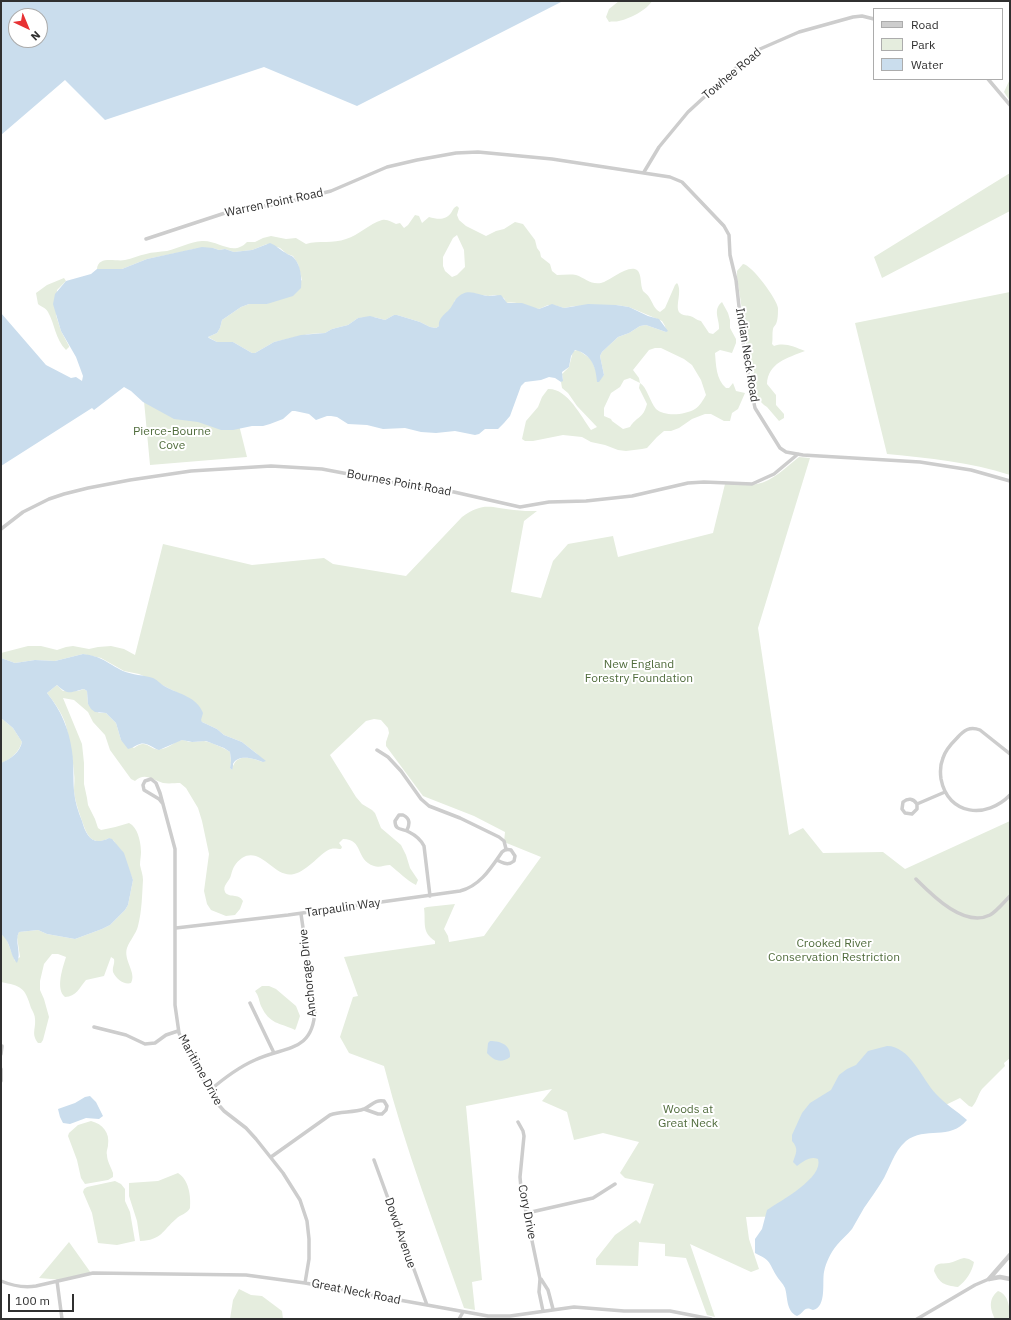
<!DOCTYPE html>
<html>
<head>
<meta charset="utf-8">
<style>
  body { margin:0 }
  #map { position:relative; width:1011px; height:1320px; overflow:hidden; background:#fff; font-family:"IBM Plex Sans",sans-serif }
  canvas { display:block }
  .frame { position:absolute; inset:0; border:2px solid #303030; pointer-events:none }
  .legend { position:absolute; left:873px; top:8px; width:130px; height:72px; box-sizing:border-box; background:#fff; border:1px solid #acacac; margin:0; padding:5px 7px; list-style:none; font-size:12px; color:#303030 }
  .legend li { display:flex; align-items:center; gap:8px; height:20px }
  .legend b { width:20px; border:1px solid #acacac }
  .north { position:absolute; left:8px; top:8px; width:40px; height:40px; box-sizing:border-box; background:#fff; border:1px solid #acacac; border-radius:50%; rotate:136deg; font-size:11px; font-weight:700; line-height:16px; text-align:center; color:#303030 }
  .north::after { content:''; display:block; margin:auto; width:14px; height:18px; background:#e73234; clip-path:polygon(50% 0,100% 100%,50% 72%,0 100%) }
  .scale { position:absolute; left:8px; top:1294px; width:66px; height:18px; box-sizing:border-box; border:2px solid #303030; border-top:0; padding-left:5px; font-size:12px; line-height:14px; white-space:nowrap; color:#303030; -webkit-text-stroke:3px #fff; paint-order:stroke }
</style>
</head>
<body>
<div id="map">
<canvas width="1011" height="1320"></canvas>
<div class="frame"></div>
<ul class="legend">
<li><b style="height:5px;background:#cdcdcd"></b>Road</li>
<li><b style="height:11px;background:#e5edde"></b>Park</li>
<li><b style="height:11px;background:#cadded"></b>Water</li>
</ul>
<div class="north">N</div>
<div class="scale">100 m</div>
</div>
<script>
const g = document.querySelector('canvas').getContext('2d');
g.lineJoin = 'round';
function fill(path, color) {
  g.fillStyle = color;
  g.fill(path, 'evenodd');
}
function stroke(path, color, width, dash) {
  g.strokeStyle = color;
  g.lineWidth = width;
  g.lineCap = dash ? 'butt' : 'round';
  g.setLineDash(dash || []);
  g.stroke(path);
}
function label(font, color, halo, rows, align = 'center') {
  g.font = font + ' "IBM Plex Sans",sans-serif';
  g.lineWidth = 4;
  g.setLineDash([]);
  g.textBaseline = 'middle';
  g.strokeStyle = halo;
  g.fillStyle = color;
  for (const [text, x, y, turn = 0] of rows) {
    g.save();
    g.translate(x, y);
    g.rotate((+turn || 0) * Math.PI / 180);
    g.textAlign = isNaN(turn) ? turn : align;
    if (halo) g.strokeText(text, 0, 0);
    g.fillText(text, 0, 0);
    g.restore();
  }
}
fill(new Path2D(`
  M619,1H652C647,10 629,19 619,21C616,22 612,21 609,22L606,17L609,9Z
  M1010,79V101L1004,92Z
  M1010,173V211L882,278L874,257Z
  M457,206L459,208L457,215L459,220L466,226L486,236L496,231L504,229L515,222L523,224L535,240L537,248L540,252L541,257L550,264L552,271L557,275C563,275 570,274 576,275C585,278 591,285 601,283C610,281 628,264 637,270C642,274 640,285 643,291C645,293 648,295 649,297C653,303 654,309 660,312L665,308L675,285L677,283C683,291 674,308 680,313C683,316 687,315 690,316C694,317 696,320 701,321L709,333L713,334L719,329C720,320 712,310 722,302L728,313L730,320V328L736,339V343L732,353L720,350L715,353C716,365 716,379 726,388H729L733,383L736,391L745,393L738,409L732,413L730,421H724L711,414H705L692,419L679,428L671,431H664L657,437L647,448L642,449L626,451L618,450L605,445L591,442L582,437L563,435L533,441H525L522,439L526,421L538,407L542,397L548,389C567,388 581,416 591,430L597,427L577,406L568,393L562,388L561,382L563,379L562,374L569,367L573,351L578,350L591,359L597,373V382L604,375L600,356L602,352L618,337L629,333L640,326L646,325L666,332L665,326L662,321L629,307L616,305H605L574,306L564,308L554,305H548L539,309C528,307 519,301 506,303L504,298L495,295L488,296L483,295L455,300L453,306L439,326L436,328L430,327L420,322L397,315H394L385,320L374,317L358,318L348,325L332,329L325,333L309,334L274,342L255,353H252L233,342H217L208,337L217,333L220,328L222,320L241,307L249,304H267L302,280L298,264L293,256L287,254L280,248L267,244L252,250L234,252L225,249L219,250L213,248L193,249L186,251L147,259L122,269H97C98,255 116,262 125,260C132,259 139,255 146,254C152,252 160,252 167,251C179,248 190,242 202,241C219,240 233,257 247,242H255L263,238L271,236L286,239L296,238L306,244C319,240 333,244 346,239C359,235 369,224 382,220C388,219 391,222 396,224L400,223L404,228L408,225L415,215L419,216L422,223L429,217C437,219 445,221 451,213C453,210 453,208 457,206ZM457,235L464,250L465,267L457,275L452,277L445,271L443,266V257L453,238ZM655,348H661L684,359L692,365L701,380L706,395C703,400 700,406 695,409C685,415 665,417 656,409C650,402 647,387 640,383L639,378L633,370L649,350ZM630,378L640,383L639,388L647,404C643,419 637,416 630,427L623,429L612,421L611,419L604,416V408L611,393L620,387L624,380Z
  M743,264C752,265 777,299 778,308C778,313 778,320 776,324C775,326 773,327 773,329C772,333 773,340 772,344L774,346C785,342 794,347 805,351C787,358 768,363 767,384L776,395V405L784,414V418L779,421L767,407L764,405L753,394L751,366L745,340L744,323L737,277V271Z
  M64,278L66,281L57,290L56,315L61,331L69,346V347L66,350C55,339 55,324 48,312C45,307 41,307 38,304L36,293L47,285Z
  M1010,292V475C970,462 929,458 887,454L855,323Z
  M144,401L238,421L247,457L150,465Z
  M799,457L810,458L758,628L789,835L803,828L823,853L883,852L905,869L1010,821V1058L1004,1063L1005,1066C998,1073 991,1080 984,1087C978,1092 978,1101 972,1107L969,1106L960,1098L927,1114L809,1216L746,1217L749,1239L759,1269L751,1272L690,1244L715,1317L707,1315L686,1258L665,1256V1244L639,1242L638,1266L596,1265V1259L615,1235L636,1220L640,1224L654,1184L625,1178L620,1173L639,1142L603,1133L574,1140L567,1112L542,1101L552,1089L466,1106L482,1280L472,1282L475,1310L464,1308C436,1228 405,1149 384,1066L349,1053L340,1037L353,997L358,996L344,957L435,944V941C421,932 426,922 424,908L427,907L455,904L444,929L448,936L449,942L484,936L541,857L504,842L505,832L474,816L423,796L386,746V742L389,733L388,728L381,720L374,719L366,721L330,755L356,797L362,804L372,810L375,813L381,828L401,845L406,855L410,868L418,880L416,885C406,880 399,872 390,865C385,865 379,868 374,866C355,860 364,839 343,839L339,843L342,847L341,849C338,849 334,848 331,849C322,851 308,871 294,874C274,879 262,846 242,858C235,863 233,868 231,875C230,881 222,885 225,892C228,898 239,893 243,901L240,909L235,915L226,916L211,910L207,904L204,891L209,854L202,821L198,808L186,788L180,783C175,783 169,784 163,783C152,780 145,772 135,781L131,779L110,750L105,735L93,722L88,712L74,700L63,698L82,744L84,763V784L87,798L88,805L95,819L98,828L101,830C111,828 120,826 129,823C138,827 141,843 141,852C141,856 140,860 140,865C141,870 143,875 143,880C142,895 142,911 138,926C136,934 130,940 127,948C123,960 137,973 131,983C124,985 116,979 113,972C112,967 115,964 114,959L111,957L104,976L86,980C80,987 76,997 65,997C55,989 63,967 66,957L58,954H52L44,964L40,981V990L44,999L49,1017L43,1040L41,1043H38C31,1034 36,1029 35,1019C35,1015 33,1012 31,1008C25,987 21,986 1,982V934L6,938L15,961L20,957L17,937L19,932L38,930L47,934L75,939L102,929L110,925L125,910L128,905L133,880L121,850L116,845L114,841L109,838C90,848 86,832 81,818C78,809 75,801 74,791C74,785 75,779 74,773C73,759 70,744 67,730C65,717 55,703 47,693L57,685L63,691H78L84,689L87,691L88,704L99,713H106L116,723L121,740L134,748C147,737 150,752 162,749C169,748 175,741 182,740C185,740 188,742 191,742C196,742 200,741 204,741C210,742 225,748 230,752L231,762L230,768L232,770C232,768 233,766 234,764C239,753 255,759 263,762L256,753L242,742L224,735L217,729L202,722L178,693L148,678L139,674L124,671L101,658L83,654L55,661L35,660L15,663L1,658V653L28,646H41L57,650L66,647L73,646L89,649L98,647L111,646L124,649L135,655L163,544L252,565L324,558L333,564L406,576L462,517C484,501 491,508 514,510C522,511 529,511 537,511L524,521L511,592L541,598L553,561L568,544L613,536L618,557L713,533L725,484C735,484 747,486 757,484C773,481 786,467 799,457Z
  M1,718L13,728L22,742C19,752 11,759 2,763Z
  M262,986H269L276,989L296,1006L300,1016L296,1028L295,1030C279,1022 270,1025 261,1006C259,1001 259,996 255,991Z
  M91,1121C103,1124 110,1133 108,1145C108,1148 106,1151 107,1155C107,1161 111,1167 113,1173V1177L108,1180L85,1184L81,1178L77,1160L68,1136L69,1133L78,1125Z
  M178,1173C189,1180 191,1196 190,1208C187,1214 181,1214 176,1219C162,1231 162,1240 140,1241L137,1221L129,1196V1183L158,1181Z
  M115,1181L121,1184L125,1189V1201L130,1212L135,1241L117,1245L98,1243L92,1213L83,1192L84,1189L87,1187Z
  M69,1242L91,1273L63,1280L39,1278Z
  M964,1258L969,1259L974,1262C972,1272 966,1281 958,1287C944,1285 940,1284 934,1271C935,1262 941,1264 949,1263C954,1262 959,1259 964,1258Z
  M239,1289L251,1295L262,1296L282,1311L283,1319H230L233,1300Z
  M998,1291C1009,1294 1010,1310 1010,1319H995C990,1309 988,1299 998,1291Z`), '#e5edde');
fill(new Path2D(`
  M1,1H563L357,106L264,67L105,120L65,80L1,135ZM16,16H40V40H16Z
  M270,243C276,245 280,250 286,253C288,255 292,255 294,258C301,265 302,279 301,288L293,296L267,304H249L241,307L222,320L220,328L217,333L208,337L209,338L217,342H233L252,353H255L274,342L301,335L325,333L332,329L348,325L358,318L370,316L385,320L394,315H397L420,322L430,327L436,328L439,326C438,320 443,315 448,311C452,307 453,303 456,299C468,286 477,296 489,296C493,296 496,295 501,295L507,303H522L539,309L552,304L564,308L588,304L616,305L629,307L648,316L659,319L668,331L666,332L646,325L640,326L629,333L618,337L602,352L600,356L604,375L599,382H597C596,366 591,354 575,350L571,356L569,367L562,372L563,381L561,382L555,378L549,377L541,380L525,382L521,386L510,416L504,423L498,429H485L479,434L475,435L455,431L436,433L421,432L405,428L383,429L367,425L348,424L337,417L331,416H327L316,420L309,414L295,411H292L283,419L270,424L263,426H252L233,430H221L198,422L174,419L143,402L131,391L124,387L94,410L92,408L1,466V313L46,365L71,378L76,377L82,381L83,376L76,357L61,331L53,304L55,294L66,281L91,274L97,269H122L147,259L202,247L213,248L219,250L225,249L234,252L252,250Z
  M83,654C102,656 107,663 123,671C132,675 144,675 153,678C158,680 161,685 166,687C179,694 197,697 203,713L201,720L202,722L217,729L224,735L242,742L266,761L263,762C256,759 238,753 233,764C233,766 233,768 232,770L230,768L231,761L230,752L224,748L206,741L192,742L182,740L159,750C152,748 147,742 140,744C136,745 133,748 128,749L121,740L116,723L106,713L95,712L91,709L88,704L87,691L84,689C70,692 69,696 57,685L47,693C61,710 69,729 72,751C74,764 73,778 74,791C75,802 78,811 82,821C86,835 92,847 109,838L112,839L124,853L133,880L128,905L125,910L110,925L102,929L75,939L47,934L38,930L19,932C14,941 22,953 17,963C9,954 12,943 1,934V763C11,759 20,752 22,742L13,728L1,718V658L15,663L35,660L55,661Z
  M490,1041C501,1041 511,1045 510,1057C501,1064 493,1060 487,1053L488,1043Z
  M887,1046C910,1046 922,1079 936,1094C945,1104 957,1111 967,1120C950,1141 925,1126 906,1141C893,1152 890,1169 881,1183C876,1191 870,1199 864,1208C860,1215 856,1222 852,1229C847,1235 842,1239 837,1245C831,1252 826,1262 824,1272C822,1282 827,1307 813,1310C804,1305 804,1313 797,1316C786,1311 788,1298 785,1288C783,1283 778,1279 776,1275C768,1261 771,1261 755,1253V1239L762,1229L767,1210C780,1201 824,1178 818,1159C810,1156 804,1161 797,1166L793,1162C796,1153 799,1149 792,1141V1135L802,1113L810,1103L831,1090L839,1075L847,1069L856,1065L868,1051Z
  M90,1096L96,1102L103,1116L99,1119L86,1118L70,1124L63,1123L60,1117L58,1109L75,1103L85,1097Z`), '#cadded');
stroke(new Path2D(`
  M988,79L1010,105
  M644,172L659,147L688,112L737,67L760,49L799,32L853,17L862,16L874,19
  M146,239L225,213L248,208L280,204L331,191L387,167L417,160L456,153L478,152L552,159L670,177L682,182L724,226L729,235L730,255L736,280L745,359L755,408L780,448L786,452L803,455L920,462L971,470L1010,481
  M1,529L23,512L49,499L64,494L88,488L130,480L191,471L271,466L322,469L417,487L454,492L520,507L549,502L586,501L632,496L688,483L704,482L752,484L774,474L798,454
  M377,750L388,757L401,771L421,799L429,806L460,818L499,837L504,841L506,849
  M1010,754L980,730C970,726 964,730 957,738C951,744 945,751 943,758C940,765 940,772 941,779C948,816 987,819 1010,795
  M163,804L159,799L144,790L143,785L145,781L151,779L156,783L160,793L175,849V1005L179,1033L190,1057L217,1103L224,1111L246,1128L256,1139L283,1173L300,1200L307,1221L309,1239V1259L305,1283
  M917,804V809L912,814L905,813L902,809L903,802C908,798 913,798 917,804L945,792
  M407,830C410,824 410,818 403,815H399L395,821C395,831 402,828 409,832C415,835 421,840 424,846L430,896
  M916,879C932,895 964,928 990,915C997,911 1004,902 1010,896
  M176,928L288,915L460,891C480,886 491,868 502,852C504,850 507,849 511,850L515,856L514,861C508,866 503,863 497,860
  M250,1003L274,1053
  M94,1027L126,1035L145,1044L155,1043L166,1035L178,1031
  M1,1054L2,1046
  M1,1069V1081
  M209,1091C223,1079 239,1067 255,1060C285,1046 313,1053 315,1010L301,914
  M518,1122L523,1131L524,1136L520,1177L521,1188L540,1279L539,1292L543,1311
  M271,1157L330,1115C341,1111 353,1113 364,1109C371,1106 375,1099 384,1101L387,1106L386,1110L382,1114H378L364,1109
  M374,1160L427,1305
  M527,1213L593,1198L615,1184
  M541,1279L548,1290L553,1309
  M1,1281C13,1286 23,1288 36,1286L93,1273L246,1275L305,1283L488,1316H510L574,1307L624,1311H670L711,1319
  M57,1281L62,1319
  M459,1319L463,1312
  M917,1319L975,1285L989,1279`), '#cdcdcd', 3.5);
stroke(new Path2D(`
  M989,1279L1010,1255
  M989,1279L1000,1277L1010,1279`), '#cdcdcd', 4.5);
label('12px', '#303030', '#fff', [
  ["Towhee Road",732,74,-40],
  ["Warren Point Road",274,203,-12],
  ["Indian Neck Road",747,355,81],
  ["Bournes Point Road",399,483,10],
  ["Tarpaulin Way",343,908,-8],
  ["Anchorage Drive",308,973,-96],
  ["Maritime Drive",200,1070,61],
  ["Cory Drive",527,1212,79],
  ["Dowd Avenue",400,1233,71],
  ["Great Neck Road",356,1292,11]
]);
label('12px', '#506c3c', '#fff', [
  ["Pierce-Bourne",172,432],
  ["Cove",172,446],
  ["New England",639,665],
  ["Forestry Foundation",639,679],
  ["Crooked River",834,944],
  ["Conservation Restriction",834,958],
  ["Woods at",688,1110],
  ["Great Neck",688,1124]
]);
</script>
</body>
</html>
